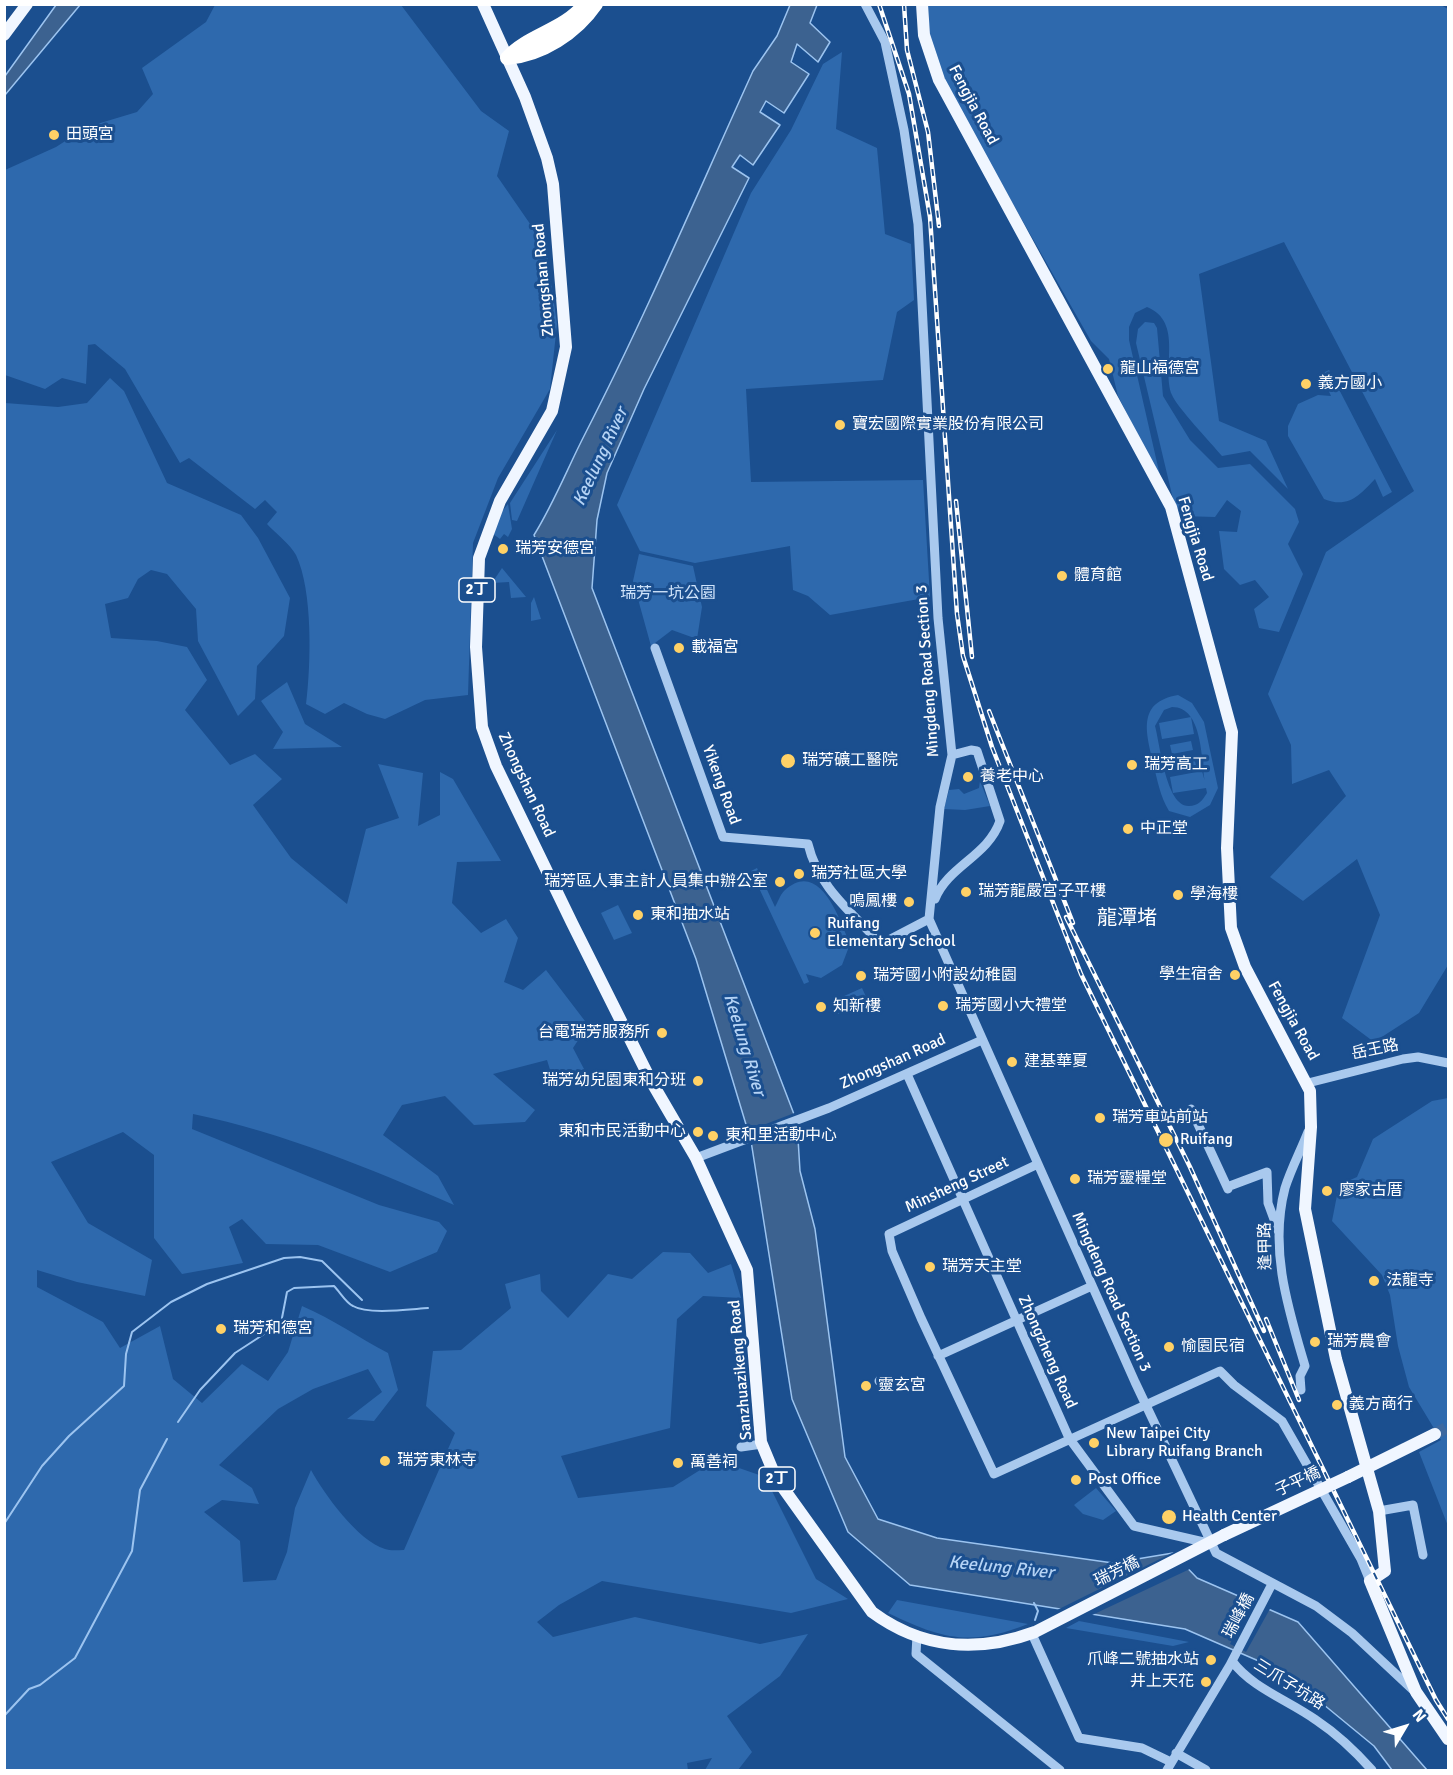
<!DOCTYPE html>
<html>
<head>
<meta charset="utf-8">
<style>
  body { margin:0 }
  #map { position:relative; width:1453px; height:1775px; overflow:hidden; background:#1b4f8f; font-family:Signika,sans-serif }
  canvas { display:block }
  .frame { position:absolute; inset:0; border:6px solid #fff; pointer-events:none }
  .north { position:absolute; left:1375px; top:1697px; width:60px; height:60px; -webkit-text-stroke:4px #1b4f8f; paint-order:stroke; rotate:52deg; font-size:16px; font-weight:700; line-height:24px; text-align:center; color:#fff }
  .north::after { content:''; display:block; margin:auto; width:21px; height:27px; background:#fff; clip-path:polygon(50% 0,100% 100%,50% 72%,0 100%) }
</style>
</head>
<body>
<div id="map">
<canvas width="1453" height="1775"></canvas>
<div class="frame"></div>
<div class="north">N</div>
</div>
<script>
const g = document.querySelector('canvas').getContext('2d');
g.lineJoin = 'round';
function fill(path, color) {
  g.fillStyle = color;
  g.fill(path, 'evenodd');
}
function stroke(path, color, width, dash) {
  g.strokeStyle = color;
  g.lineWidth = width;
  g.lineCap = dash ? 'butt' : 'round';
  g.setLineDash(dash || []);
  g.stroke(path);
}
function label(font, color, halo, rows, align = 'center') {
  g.font = font + ' Signika,"Noto Sans TC",sans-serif';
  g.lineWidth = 6;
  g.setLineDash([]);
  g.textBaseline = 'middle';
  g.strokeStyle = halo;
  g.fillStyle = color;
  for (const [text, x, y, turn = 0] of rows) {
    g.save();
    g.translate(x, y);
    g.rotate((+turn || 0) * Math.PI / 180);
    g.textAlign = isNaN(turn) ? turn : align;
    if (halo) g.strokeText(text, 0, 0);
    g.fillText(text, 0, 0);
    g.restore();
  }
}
fill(new Path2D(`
  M1439,4L1448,9V965L1419,1013L1374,1042L1342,1018L1380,915L1357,859L1303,901L1270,877L1346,796L1329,770L1292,784L1291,745L1268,694L1326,552L1414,491L1284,242L1199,274L1219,421L1266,441L1288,489L1250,451L1222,456C1212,444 1176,406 1172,395C1161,368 1184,322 1147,307L1135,313L1129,327V340L1161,480L1118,396L1109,359L1091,341L931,60L928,5Z
  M215,5H401L481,111L509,131L497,176L546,247L557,324L550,389L498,478L473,543L468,695L425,700L385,719L367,714L344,703L325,714L306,704C311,664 313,591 296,555C290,544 275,533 267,524L277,512L265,500L255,509L189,458L180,463L125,369L95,344L88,345L86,384L62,378L45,389L5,375V170L56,147L87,127L137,112L153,94L142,68L206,22Z
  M842,52L836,129L877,148L885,234L911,244L914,300L897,312L883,380L746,389L751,482L923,480L930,597L830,615L808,596L793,590L790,546L695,563L640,551L617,505L751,193L791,130L823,64Z
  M1145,322L1154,323L1157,328L1163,396L1190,440L1218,468L1250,464L1295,509L1299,522L1288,544L1303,574L1279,632L1259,628L1254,609L1269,597L1255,580L1240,585L1224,569L1219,531L1237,532L1241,511L1227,500L1215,517L1181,516L1173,499L1136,343L1138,329Z
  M1329,370L1392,492L1383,497L1375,479C1360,495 1348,509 1324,499L1288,436V426L1298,404L1318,395L1331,396L1321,374Z
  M110,378L124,391L167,483L241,515L258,538L290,598L284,636L257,666L255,699L238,716L198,641L196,609L167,574L151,570L138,579L128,598L105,604L111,638L157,641L187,647L207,680L185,710L230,765L255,754L282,779L253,805L291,858L347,904L366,829L399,818L378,764L423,773L418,826L440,815V772L453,779L501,861L457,862L452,903L481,933L506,919L518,938L504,982L523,990L546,970L588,1025L573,1048L594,1088L555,1086L547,1060L493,1074L535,1110L525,1122L474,1125L445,1096L402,1105L383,1135L438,1176L454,1205C369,1168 284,1133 193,1114L192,1129L379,1205L439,1222L447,1231L437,1252L390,1272L318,1245L266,1244L242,1219L229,1227L243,1263L182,1274L154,1238V1155L123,1132L51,1162L88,1223L152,1260L145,1296L77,1282L37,1270V1287L103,1322L120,1348L160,1326L173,1379L202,1403L242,1364L268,1381L288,1352L302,1306C333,1319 359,1338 388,1353L398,1390L374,1421L347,1419L382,1392L368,1369L313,1389L278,1409L219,1465L252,1488L259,1504L222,1500L204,1512L240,1541L243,1582L276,1580L287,1552L295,1508L311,1470C324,1494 358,1541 385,1549C390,1551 398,1550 404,1550L455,1433L426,1406L433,1351L461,1350L511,1308L505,1284L540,1274L541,1291L568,1318L608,1274L632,1279L663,1252L690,1253L708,1273L731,1264L741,1298L703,1296L677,1319L670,1428L561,1456L578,1498L673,1487L716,1460L765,1477L816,1579L848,1599L791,1613L602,1581L559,1605L537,1622L553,1637L635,1617L760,1644L808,1634L780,1676L727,1716L752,1752L738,1770H705L712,1758L687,1763L688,1770H5V403L58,407L87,403Z
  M557,430L517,521L512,520L510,503Z
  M508,504L512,529L508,537L504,534L500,539L493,534L500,514Z
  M639,554L693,566L702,607L697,639L672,630L651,646L633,581Z
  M502,568L526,597L511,598L509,582L492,583Z
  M534,597L541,619L531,621V603Z
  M287,682L305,724L342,747L273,749L283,732L261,701Z
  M1178,695L1192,703L1204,722L1218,788L1210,805L1190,817L1169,811C1160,796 1157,779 1153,762C1146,732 1137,702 1178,695ZM1172,707C1203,707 1201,759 1205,782L1202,771L1170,777L1173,793L1206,788L1207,793C1202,801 1198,806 1189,806C1166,807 1160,744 1155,726L1164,710Z
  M1191,717L1194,734L1162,739L1159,723Z
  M1191,741L1193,750L1172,754L1170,745Z
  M1194,756L1196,766L1175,770L1174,760Z
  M980,781L990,806L965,810L944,809L949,790L959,789L964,794L979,788Z
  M757,868L775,907C778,902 780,895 784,891C820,857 840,921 850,944L842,965L821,978L806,974L809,982L804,984L751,871Z
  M618,905L632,933L614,940L601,913Z
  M862,988L868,1001L838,1014L833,1001Z
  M1448,1098V1526L1419,1452L1441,1440L1409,1387L1398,1346L1390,1295L1382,1275L1332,1221L1339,1185L1357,1177L1373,1139L1432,1101Z
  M1096,1488L1116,1511L1103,1520L1083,1514L1074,1505Z
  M897,1600L1028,1624C970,1647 942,1639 888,1613Z
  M1079,1621L1189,1642L1173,1646L1066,1628Z`), '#2e69ad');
const water = new Path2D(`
  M56,5H80L5,95V76Z
  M790,5H817L810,23L830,42L818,62L797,44L791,62L809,74L784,113L766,101L760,112L780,125L753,165L740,155L732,167L749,178L644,389L607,473L597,520L592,588L797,1122L800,1171L815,1229L845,1457L878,1519L937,1538L1113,1563L1173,1553L1197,1578L1298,1622L1427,1770H1392L1374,1746L1284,1672L1185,1629L910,1585L848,1532L792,1399L751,1141L696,959L534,535C554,503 568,467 585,434C646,315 698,192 753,71L777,36Z`);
fill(water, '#3c6290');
stroke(water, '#9cc4f0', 1.5);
fill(new Path2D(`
  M797,1112L801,1126L749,1146L745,1132Z
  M1176,1551L1192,1568L1090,1616L1055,1611Z
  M1252,1599L1271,1607L1246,1652L1230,1644Z`), '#1b4f8f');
stroke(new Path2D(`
  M178,1422L200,1390L235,1353L281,1323L287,1292L294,1288L334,1286C340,1292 346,1303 353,1306C368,1315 411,1309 428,1308
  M4,1524L42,1466L69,1436L124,1386L126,1354L132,1332L171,1302L207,1284L284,1258L300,1257L322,1261L362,1300
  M1034,1603L1038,1611L1035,1620
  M4,1716L29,1689L40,1685L75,1658L132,1551L140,1490L167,1439`), '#9cc4f0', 2);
stroke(new Path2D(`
  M1435,1434L1448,1427`), '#3d69a0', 12, [12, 6]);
stroke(new Path2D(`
  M865,4L885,42L904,130L918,224L938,618L952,755L940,807L929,919L1135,1382L1216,1553L1316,1606L1352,1633L1413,1690
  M655,648L723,837L808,844C818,886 849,910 878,941L883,943L929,919
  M935,899C948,866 988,856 1000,821L977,751L971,750L952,755
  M907,1074L1069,1438L1134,1526L1208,1543
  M1308,1083L1403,1059L1418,1057L1448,1063
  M1191,1109L1228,1189
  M696,1158L829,1108L982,1040
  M1038,1164L889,1234L892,1251L921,1318L994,1474L1220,1371L1234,1385L1282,1421L1361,1559L1370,1581
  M1227,1187L1267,1172L1268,1203L1279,1233
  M938,1356L1092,1286
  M879,1381L880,1380
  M1301,1390L1300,1376L1305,1366C1288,1308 1269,1249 1285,1188C1291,1169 1301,1150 1308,1132
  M741,1447L762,1444
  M1379,1511L1413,1505L1423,1555
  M1032,1634L1079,1738L1142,1748L1171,1762
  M917,1635L916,1654L1060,1770
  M1232,1661C1252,1688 1288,1700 1316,1720C1337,1734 1356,1752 1372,1770
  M1176,1753L1206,1770
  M1167,1770L1230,1665L1272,1584`), '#a9c9ee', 9);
stroke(new Path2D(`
  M483,4L525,97L547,158L553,184L566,347L552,411L500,501L479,558L476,647L482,727L496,766L572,923L651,1081L696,1158L747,1270L761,1442L776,1478L872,1612C922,1649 978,1653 1035,1632L1224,1535
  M922,4L924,35L939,80L1171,507L1232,732L1227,848L1231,928L1245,967L1310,1091L1311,1127L1305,1209L1336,1359L1379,1511L1385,1571L1370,1581L1416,1692L1448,1739
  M4,35L27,4
  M1348,1477L1435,1434`), '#f0f6ff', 12);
stroke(new Path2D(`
  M507,58C542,55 576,33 596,4
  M507,58C529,34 563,31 585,4`), '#fff', 14);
const rail = new Path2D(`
  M879,4L909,94L930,217L957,614L963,656L992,747L1081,974L1436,1700L1448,1719
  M904,4L907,50L928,132L939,226
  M956,501L972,657
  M989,711L1073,923
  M1066,917L1190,1167L1264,1331
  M1266,1319L1299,1400`);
stroke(rail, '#fff', 4.5);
stroke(rail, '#1b4f8f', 2, [7]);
stroke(new Path2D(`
  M1224,1535L1348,1477`), '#f0f6ff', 12);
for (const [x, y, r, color] of [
  [54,135,6,"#ffd166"],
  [1108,369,6,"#ffd166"],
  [1306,384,6,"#ffd166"],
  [840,425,6,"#ffd166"],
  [503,549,6,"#ffd166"],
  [1062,576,6,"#ffd166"],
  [679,648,6,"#ffd166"],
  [788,761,8,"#ffd166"],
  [1132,765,6,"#ffd166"],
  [968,777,6,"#ffd166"],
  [1128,829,6,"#ffd166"],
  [799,874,6,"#ffd166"],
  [780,882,6,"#ffd166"],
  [966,892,6,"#ffd166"],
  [1178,895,6,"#ffd166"],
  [909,902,6,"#ffd166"],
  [638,915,6,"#ffd166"],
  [815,933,6,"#ffd166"],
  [1235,975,6,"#ffd166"],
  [861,976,6,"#ffd166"],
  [943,1006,6,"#ffd166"],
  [821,1007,6,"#ffd166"],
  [662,1033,6,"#ffd166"],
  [1012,1062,6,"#ffd166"],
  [698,1081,6,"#ffd166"],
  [1100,1118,6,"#ffd166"],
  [698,1132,6,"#ffd166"],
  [713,1136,6,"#ffd166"],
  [1166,1140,8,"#ffd166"],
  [1075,1179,6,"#ffd166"],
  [1327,1191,6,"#ffd166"],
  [930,1267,6,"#ffd166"],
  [1374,1281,6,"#ffd166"],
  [221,1329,6,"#ffd166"],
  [1315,1342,6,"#ffd166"],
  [1169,1347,6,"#ffd166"],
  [866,1386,6,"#ffd166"],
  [1337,1405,6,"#ffd166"],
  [1094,1443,6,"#ffd166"],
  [385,1461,6,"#ffd166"],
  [678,1463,6,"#ffd166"],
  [1076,1480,6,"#ffd166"],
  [1169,1517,8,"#ffd166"],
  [1211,1660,6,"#ffd166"],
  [1206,1682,6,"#ffd166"]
]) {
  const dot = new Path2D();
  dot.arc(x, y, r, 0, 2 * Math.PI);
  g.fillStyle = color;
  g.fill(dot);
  stroke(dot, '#1b4f8f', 2);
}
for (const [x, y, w] of [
  [477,590,36],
  [777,1479,36]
]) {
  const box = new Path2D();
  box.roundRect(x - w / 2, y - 12, w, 24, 4.5);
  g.fillStyle = '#1b4f8f';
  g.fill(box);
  stroke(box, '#fff', 1.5);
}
label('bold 15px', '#fff', null, [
  ["2丁",477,590],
  ["2丁",777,1479]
]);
label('16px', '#fff', '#1b4f8f', [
  ["Fengjia Road",973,105,62],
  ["Zhongshan Road",544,280,-95],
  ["Fengjia Road",1195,539,73],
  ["Mingdeng Road Section 3",928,671,-94],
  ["Zhongshan Road",526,785,65],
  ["Yikeng Road",721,785,70],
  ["Fengjia Road",1293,1021,61],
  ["岳王路",1375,1050,-12],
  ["Zhongshan Road",893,1062,-24],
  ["Minsheng Street",957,1185,-25],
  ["逢甲路",1266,1246,-91],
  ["Mingdeng Road Section 3",1111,1292,66],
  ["Zhongzheng Road",1047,1352,66],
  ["Sanzhuazikeng Road",741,1370,-95],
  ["子平橋",1298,1482,-25],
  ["瑞芳橋",1117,1572,-26],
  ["瑞峰橋",1239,1616,-62],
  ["三爪子坑路",1289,1685,32]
]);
label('16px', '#fff', '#1b4f8f', [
  ["田頭宮",66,135],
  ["龍山福德宮",1120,369],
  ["義方國小",1318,384],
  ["寶宏國際實業股份有限公司",852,425],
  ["瑞芳安德宮",515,549],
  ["體育館",1074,576],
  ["載福宮",691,648],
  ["瑞芳礦工醫院",802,761],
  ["瑞芳高工",1144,765],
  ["養老中心",980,777],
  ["中正堂",1140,829],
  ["瑞芳社區大學",811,874],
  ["瑞芳區人事主計人員集中辦公室",768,882,"right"],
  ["瑞芳龍嚴宮子平樓",978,892],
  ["學海樓",1190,895],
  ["鳴鳳樓",897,902,"right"],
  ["東和抽水站",650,915],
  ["Ruifang",827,924],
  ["Elementary School",827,942],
  ["學生宿舍",1223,975,"right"],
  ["瑞芳國小附設幼稚園",873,976],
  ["瑞芳國小大禮堂",955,1006],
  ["知新樓",833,1007],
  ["台電瑞芳服務所",650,1033,"right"],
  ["建基華夏",1024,1062],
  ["瑞芳幼兒園東和分班",686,1081,"right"],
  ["瑞芳車站前站",1112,1118],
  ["東和市民活動中心",686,1132,"right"],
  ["東和里活動中心",725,1136],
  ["Ruifang",1180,1140],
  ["瑞芳靈糧堂",1087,1179],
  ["廖家古厝",1339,1191],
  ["瑞芳天主堂",942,1267],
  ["法龍寺",1386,1281],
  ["瑞芳和德宮",233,1329],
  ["瑞芳農會",1327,1342],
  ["愉園民宿",1181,1347],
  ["靈玄宮",878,1386],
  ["義方商行",1349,1405],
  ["New Taipei City",1106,1434],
  ["Library Ruifang Branch",1106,1452],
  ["瑞芳東林寺",397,1461],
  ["萬善祠",690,1463],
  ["Post Office",1088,1480],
  ["Health Center",1182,1517],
  ["爪峰二號抽水站",1199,1660,"right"],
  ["井上天花",1194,1682,"right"]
], 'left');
label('16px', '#cfe3fa', '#1b4f8f', [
  ["瑞芳一坑公園",668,594]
]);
label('italic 18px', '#b5d3f5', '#1b4f8f', [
  ["Keelung River",601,457,-65],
  ["Keelung River",744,1045,73],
  ["Keelung River",1001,1568,6]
]);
label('20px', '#fff', '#1b4f8f', [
  ["龍潭堵",1127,919]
]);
</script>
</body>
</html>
